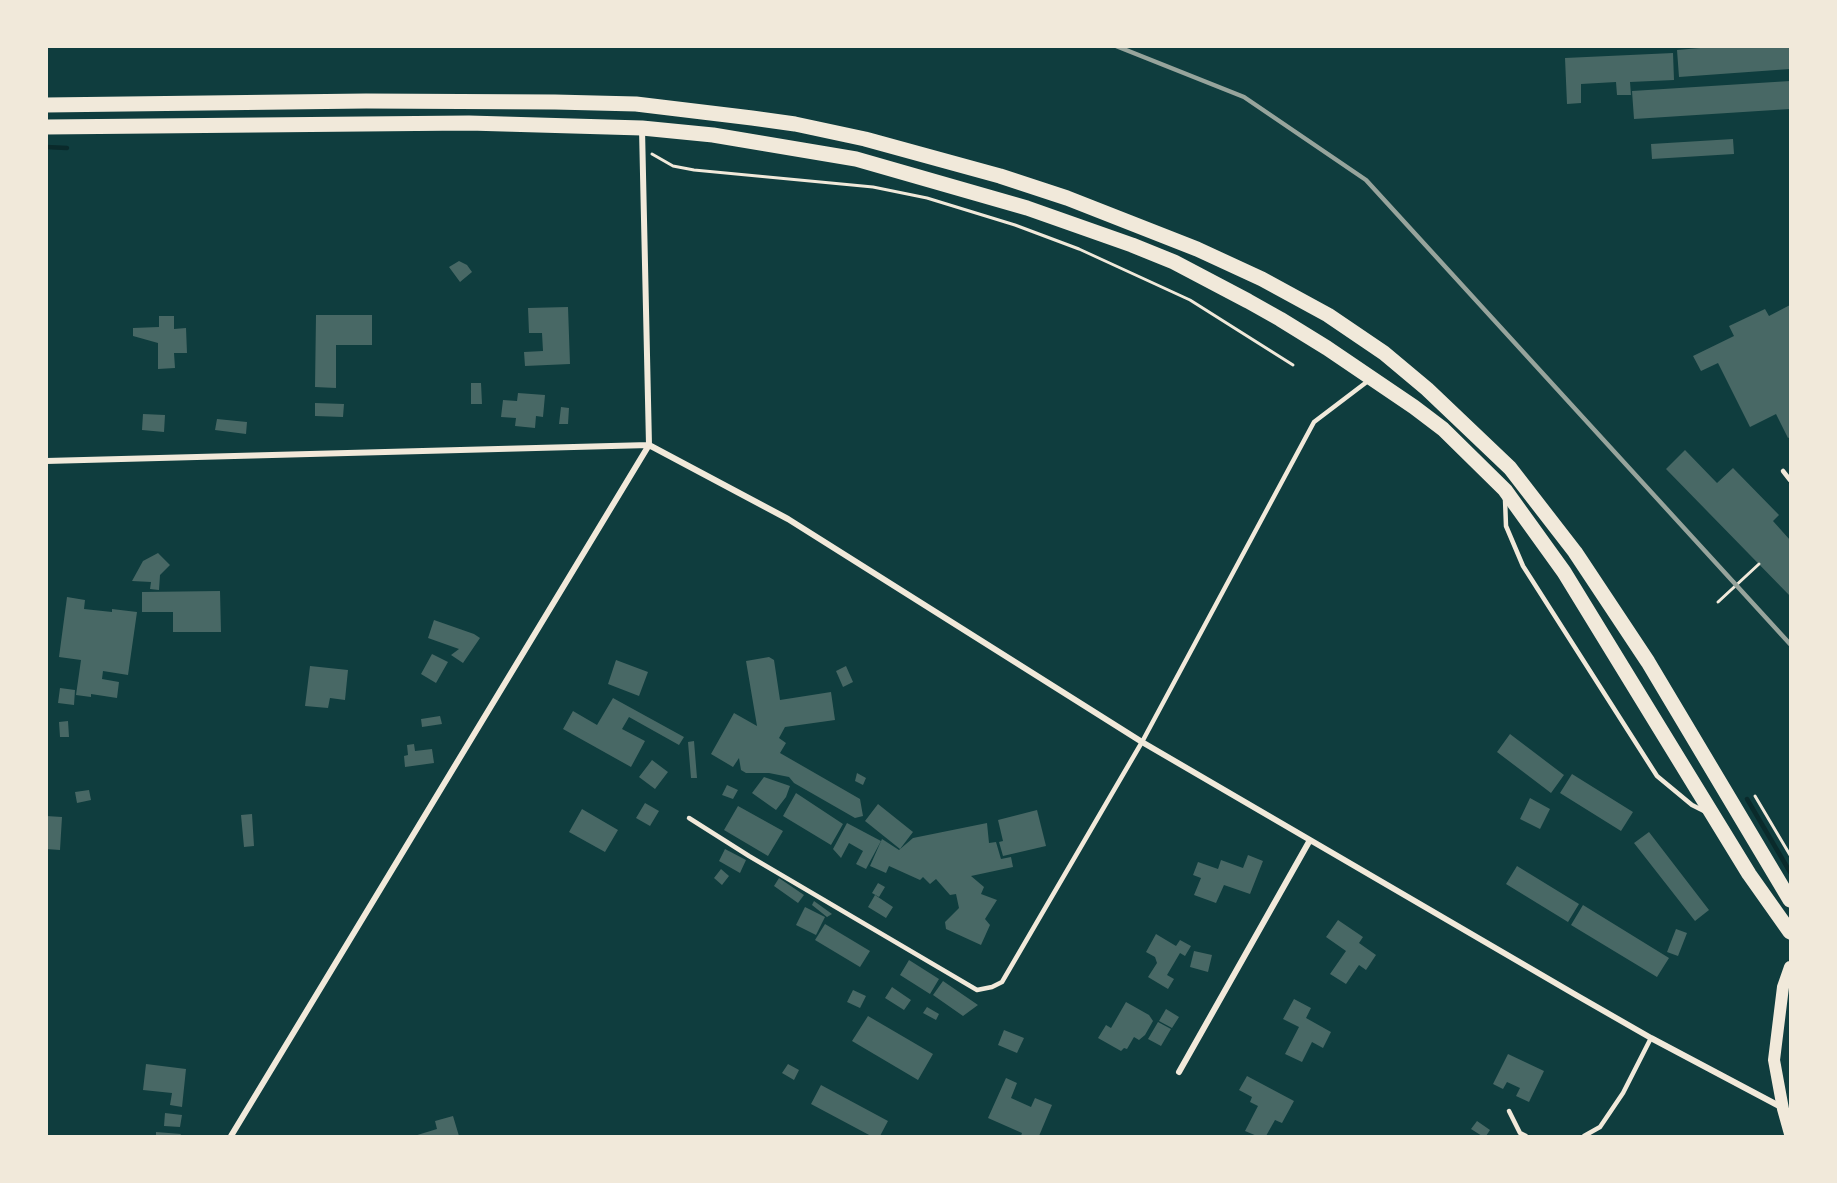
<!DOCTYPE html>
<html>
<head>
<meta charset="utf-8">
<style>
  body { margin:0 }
  #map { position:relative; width:1837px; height:1183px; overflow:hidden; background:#0f3d3e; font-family:"DM Sans",sans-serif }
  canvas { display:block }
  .frame { position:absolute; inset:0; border:48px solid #f1e9da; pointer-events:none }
</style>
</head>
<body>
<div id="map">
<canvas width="1837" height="1183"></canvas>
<div class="frame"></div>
</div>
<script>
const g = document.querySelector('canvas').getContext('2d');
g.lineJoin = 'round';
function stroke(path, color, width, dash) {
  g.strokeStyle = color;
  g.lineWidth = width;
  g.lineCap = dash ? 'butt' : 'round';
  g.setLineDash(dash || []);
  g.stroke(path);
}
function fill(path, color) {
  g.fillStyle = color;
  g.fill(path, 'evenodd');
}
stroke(new Path2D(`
  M46,147L67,148
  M1747,799L1790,872`), '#0a2a2b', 4.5);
fill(new Path2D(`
  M1723,46H1790V69L1679,77L1677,50Z
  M1673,53L1674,80L1630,82L1631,95H1617L1616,82L1581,84V103L1567,104L1565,58Z
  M1790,81V109L1634,119L1632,91Z
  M1733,139L1734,154L1652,159L1651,144Z
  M459,261L467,265L472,272L460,282L449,267Z
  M1790,305V437L1788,438L1776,414L1750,427L1718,363L1701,371L1693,356L1734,336L1729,326L1765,309L1769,316Z
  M568,307L570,364L525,366L524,352L543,351L542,333H529L528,308Z
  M316,315H372V345H336V388L315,387Z
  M159,316H174V329L186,328L187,353H174L175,368L158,369V343L133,336V328L159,327Z
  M471,383H481L482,404H471Z
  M518,393L545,395L543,417L536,416L535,428L515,426L516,418L501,417L503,400L517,401Z
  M315,403L344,404L343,417L315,416Z
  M561,407L569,408L568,424H559Z
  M143,414L165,415L164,432L142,430Z
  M217,419L247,422L246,434L215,430Z
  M1685,450L1717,483L1733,468L1779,515L1773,521L1790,540V596L1666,469Z
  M158,553L170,565L160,575L159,590L150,589L151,582L132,581L143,561Z
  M220,591L221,632H173V612H142V592Z
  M67,597L85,600L84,609L112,612V609L137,612L128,675L103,671L102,679L119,682L117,698L91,694V697L76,695L81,660L59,657Z
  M434,620L474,634L480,638L463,663L451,655L459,649L428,638Z
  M432,654L448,662L436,683L421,674Z
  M769,657L774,660L780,700L831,692L835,720L785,727L779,738L786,743L780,753L860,799L863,816L855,818L794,783L789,777L769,773H746L741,770L739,758L733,767L711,754L734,713L757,726L746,661Z
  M616,660L648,672L639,696L608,684Z
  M310,666L348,670L345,700L330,698L328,708L305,706Z
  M846,666L853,682L843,687L836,671Z
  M60,688L75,690L74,705L58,703Z
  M613,698L684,737L679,745L629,717L622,729L645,741L631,767L563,729L573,711L597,725Z
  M440,716L442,724L422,727L421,719Z
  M68,721L69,737H60L59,722Z
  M1510,734L1564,775L1551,793L1497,752Z
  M694,741L697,778H691L688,742Z
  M414,744L415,751L432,749L434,763L405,767L404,756L408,755L407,745Z
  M652,760L668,772L655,789L639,777Z
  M857,773L866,778L863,785L855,781Z
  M1572,774L1633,812L1621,831L1560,793Z
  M764,777L790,786L786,797L776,810L752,793Z
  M727,785L738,790L733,799L722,795Z
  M89,790L91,800L77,803L75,792Z
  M796,793L843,824L831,845L783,816Z
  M1530,798L1550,809L1540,829L1520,819Z
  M645,803L659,811L650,826L636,818Z
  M878,804L913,832L900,849L865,821Z
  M738,806L783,831L768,856L724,830Z
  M582,809L618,830L605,852L569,832Z
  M1037,810L1046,846L1003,856L999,842L1003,841L998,820Z
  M252,814L254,846L244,847L241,815Z
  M46,816L62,817L60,850L46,849Z
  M847,823L881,841L866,869L856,864L863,851L849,843L841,858L833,849Z
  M987,823L989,843L996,842L1001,859L1011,857L1013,867L971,876L984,887L981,894L997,900L985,919L990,925L981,945L946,929L945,922L959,908L956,894L950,895L936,879L930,884L923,877L920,880L889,866L886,873L870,866L882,839L899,850L913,838Z
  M1649,832L1709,910L1695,921L1634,843Z
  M725,849L746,860L740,873L719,861Z
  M1248,855L1263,861L1250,894L1224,885L1216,903L1194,895L1201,878L1193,875L1198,862L1218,869L1221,860L1243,868Z
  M1517,866L1579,904L1568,922L1506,884Z
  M721,869L729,876L722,885L714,878Z
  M779,878L804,895L798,903L774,886Z
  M878,883L885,887L879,897L872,893Z
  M875,895L893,907L886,918L868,907Z
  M814,901L832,914L827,917L812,905Z
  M1583,905L1669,958L1657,977L1571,925Z
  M805,907L825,917L816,935L796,925Z
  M1338,920L1363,937L1359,943L1376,955L1366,970L1359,965L1346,984L1330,974L1346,951L1326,937Z
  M825,924L870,951L860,967L815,940Z
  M1676,929L1687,933L1678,956L1667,952Z
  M1156,934L1176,946L1180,940L1191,946L1185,956L1180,953L1167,975L1174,979L1168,989L1148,977L1157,963L1155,957L1146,952Z
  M1194,951L1212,955L1208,972L1190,967Z
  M909,960L939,979L930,994L900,975Z
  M943,981L978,1005L963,1016L933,995Z
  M892,987L911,1000L904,1010L885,998Z
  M853,990L866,996L860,1008L847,1002Z
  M1294,999L1311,1008L1306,1018L1331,1032L1323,1048L1312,1042L1302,1062L1285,1054L1299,1027L1283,1019Z
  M1126,1002L1149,1015L1153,1021L1145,1035L1139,1040L1134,1037L1127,1049L1124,1048L1121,1051L1098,1038L1106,1025L1111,1028Z
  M927,1007L939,1014L936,1020L923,1013Z
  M1166,1009L1179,1017L1172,1028L1159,1021Z
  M868,1016L933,1054L918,1080L852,1041Z
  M1158,1022L1171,1029L1161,1046L1148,1039Z
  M1004,1030L1024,1038L1017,1053L998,1045Z
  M1508,1054L1544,1071L1529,1102L1516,1096L1520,1088L1507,1082L1503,1089L1493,1084Z
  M146,1064L186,1069L182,1107L170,1105L172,1093L143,1090Z
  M788,1064L799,1070L794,1080L782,1073Z
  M1247,1076L1294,1101L1282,1123L1275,1120L1266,1136H1257L1245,1131L1258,1106L1250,1102L1252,1097L1239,1090Z
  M1006,1078L1017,1083L1011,1098L1031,1107L1035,1098L1052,1105L1039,1136H1021L1022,1133L988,1118Z
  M821,1085L888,1121L880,1136H871L811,1104Z
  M165,1113L182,1115L180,1127L164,1126Z
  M453,1116L459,1136H414L437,1129L435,1121Z
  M1477,1121L1490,1130L1486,1136H1482L1471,1129Z
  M156,1132L181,1134L180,1136H156Z`), '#486865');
stroke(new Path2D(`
  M652,154L673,166L694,170L873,187L927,198L1015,225L1079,249L1190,300L1293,365
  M1718,602L1759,564
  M1755,796L1790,855`), '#f1e9da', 3);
stroke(new Path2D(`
  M1783,471L1790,480
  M1505,499L1506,526L1523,566L1657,776L1692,805L1704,811
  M689,818L749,856L977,990L992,987L1002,982L1142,742L1314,422L1368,381
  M1509,1111L1520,1133L1526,1136
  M1584,1136L1600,1127L1623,1093L1651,1038`), '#f1e9da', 4.5);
stroke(new Path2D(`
  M46,461L649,445L788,519L1142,742L1576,995L1651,1038L1783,1108
  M1179,1072L1310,840
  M231,1136L649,445L642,129`), '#f1e9da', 6);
stroke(new Path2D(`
  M1790,967L1783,987L1774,1060L1783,1109L1790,1134`), '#f1e9da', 12);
stroke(new Path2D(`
  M46,105L366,101L555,102L636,104L752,118L795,124L865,139L1000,176L1067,198L1197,249L1262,279L1328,315L1384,353L1427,389L1510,468L1575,552L1648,662L1790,900
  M46,127L469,123L642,128L713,135L856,159L1027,208L1132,245L1174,262L1248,301L1280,319L1327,348L1414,407L1443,429L1505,490L1564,572L1749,874L1790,932`), '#f1e9da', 15);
stroke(new Path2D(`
  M1116,46L1244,97L1366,180L1790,644`), '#97a49c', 4.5);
</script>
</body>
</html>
